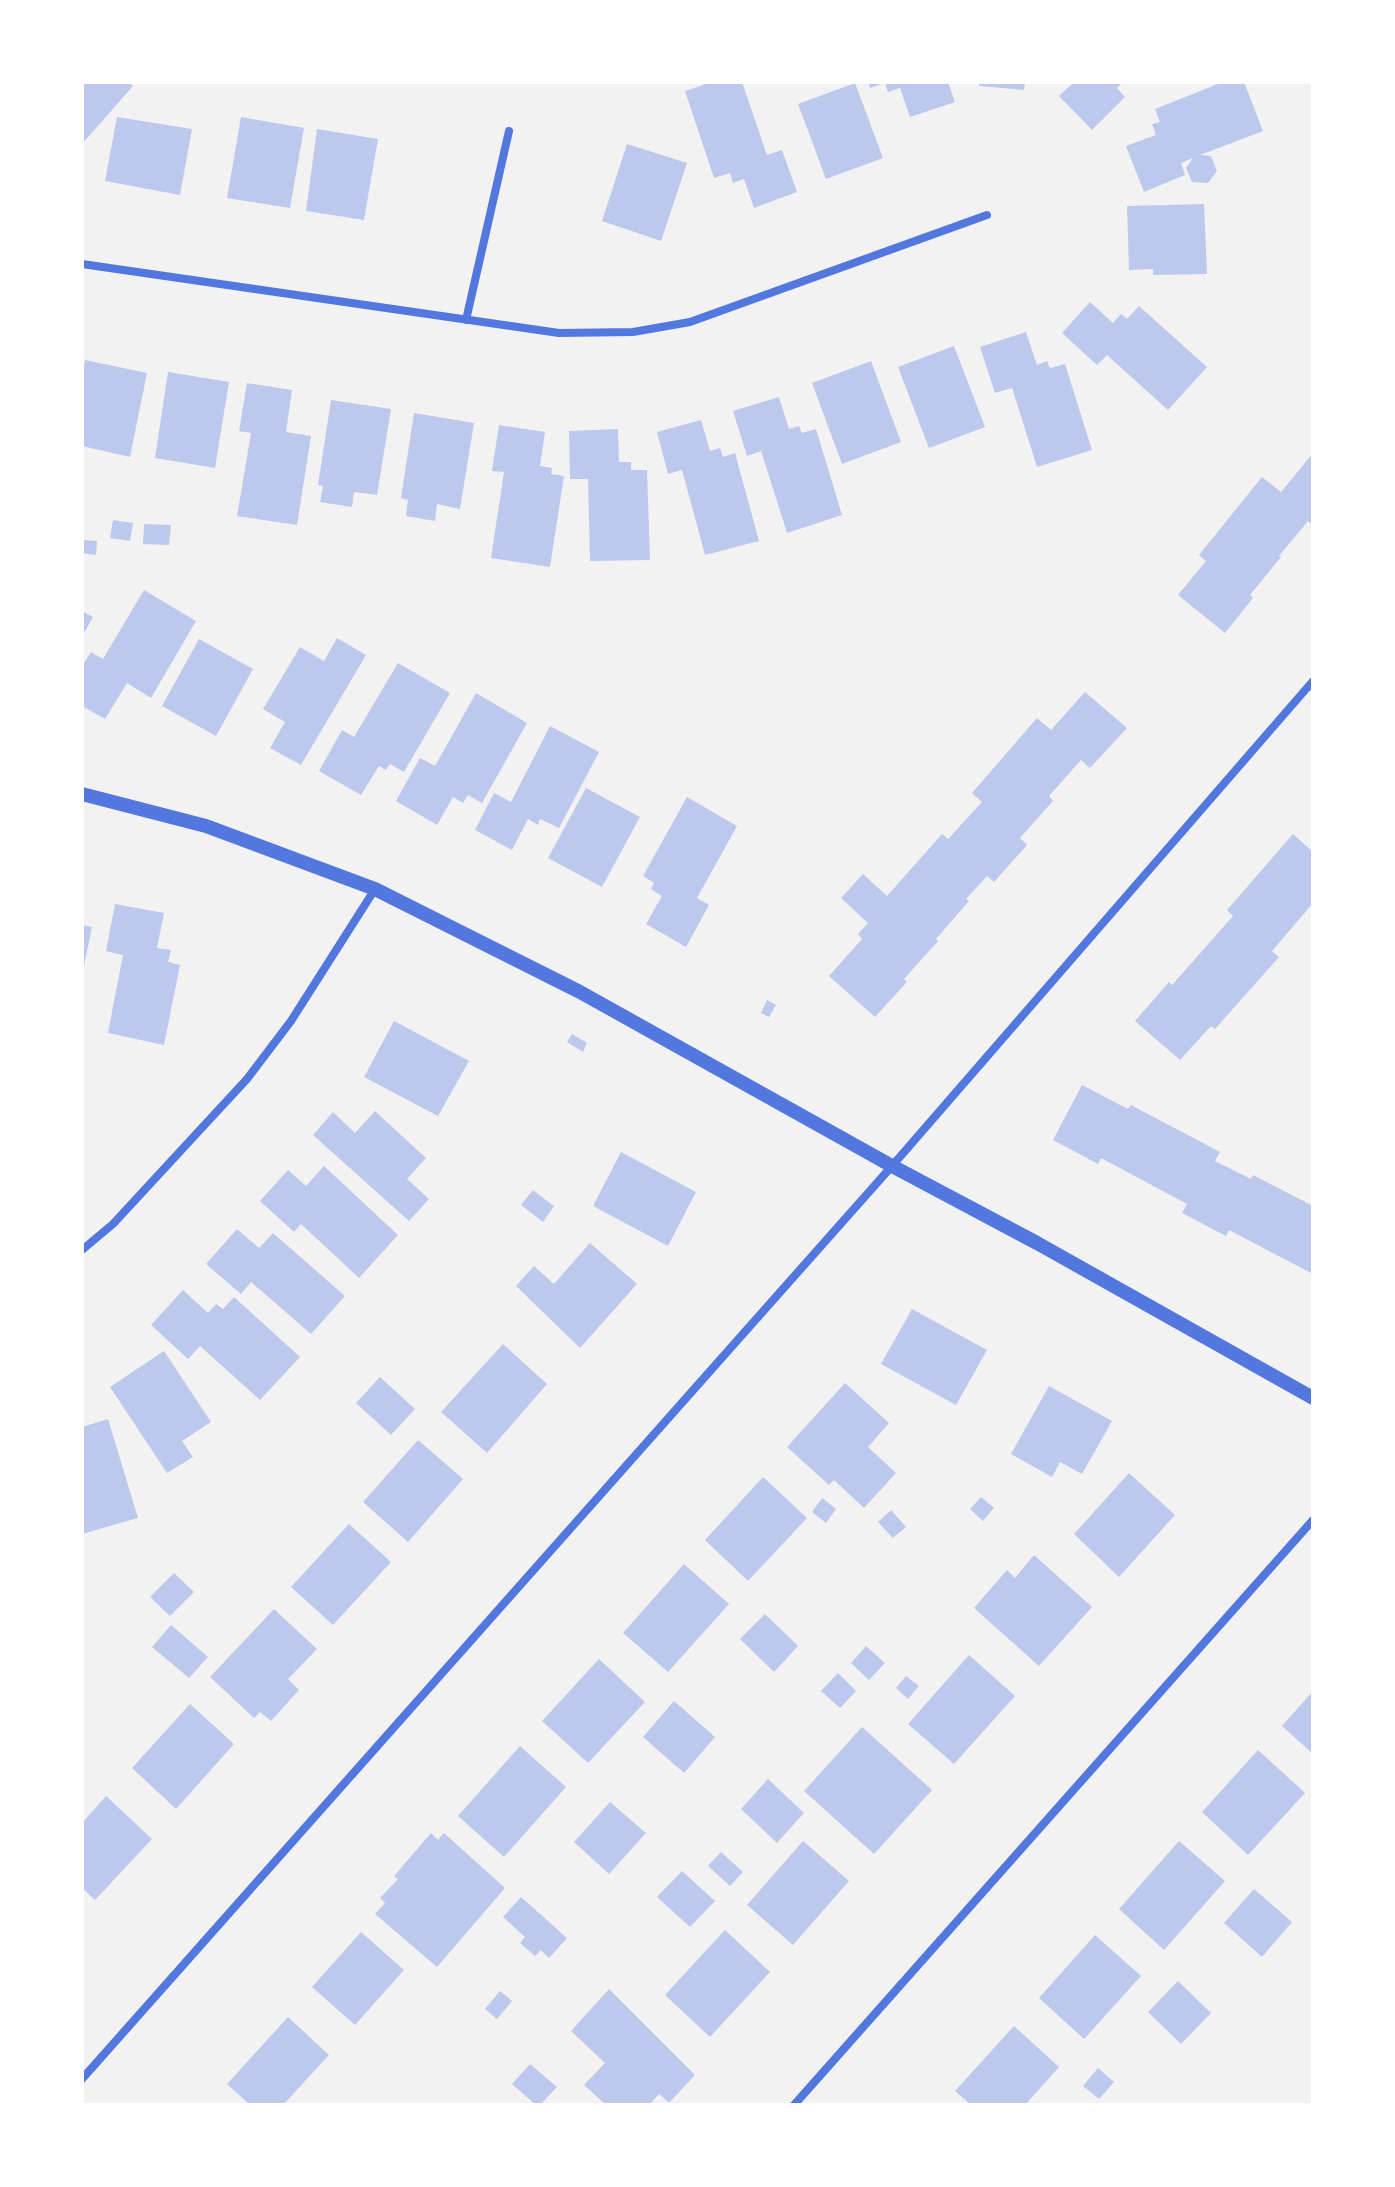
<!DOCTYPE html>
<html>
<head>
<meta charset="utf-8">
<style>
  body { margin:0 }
  #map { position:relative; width:1395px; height:2187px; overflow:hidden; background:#f2f2f2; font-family:Cabin,sans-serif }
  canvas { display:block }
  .frame { position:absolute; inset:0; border:84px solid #fff; pointer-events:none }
</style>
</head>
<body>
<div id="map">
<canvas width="1395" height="2187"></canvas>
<div class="frame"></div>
</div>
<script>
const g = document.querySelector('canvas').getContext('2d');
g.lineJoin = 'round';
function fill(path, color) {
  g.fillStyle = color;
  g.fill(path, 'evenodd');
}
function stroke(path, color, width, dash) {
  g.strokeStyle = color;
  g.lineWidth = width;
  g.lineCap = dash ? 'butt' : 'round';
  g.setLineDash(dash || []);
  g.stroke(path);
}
fill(new Path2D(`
  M82,82H129L133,86L82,144Z
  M712,82H742L767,155L782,150L797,192L754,208L744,179L733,183L730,173L714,178L685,91Z
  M868,82H948L955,102L910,117L900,88L888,92L885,83L870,88Z
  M979,82H1025L1024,90L979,86Z
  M1074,82H1123L1117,88L1125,97L1092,130L1059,96Z
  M1223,82H1244L1263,131L1200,155L1211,156L1217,171L1208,183L1192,182L1186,168L1193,158L1181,163L1185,175L1144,192L1126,146L1156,135L1152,124L1160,122L1155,109Z
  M855,83L883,158L826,179L798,104Z
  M117,117L192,129L180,195L105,181Z
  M241,117L304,128L290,208L227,198Z
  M317,129L378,139L364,220L306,211Z
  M627,144L687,163L661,241L602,221Z
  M1204,204L1207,274L1153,275V269L1129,270L1127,206Z
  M1090,302L1113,323L1121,314L1127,319L1139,306L1207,367L1168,410L1107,355L1097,365L1062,333Z
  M1026,332L1037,365L1047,361L1050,368L1065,364L1092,450L1037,467L1012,388L995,393L980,347Z
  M954,346L985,427L929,448L898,367Z
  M85,360L147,373L130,457L82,446V376Z
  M871,361L901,442L842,464L812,383Z
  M168,372L229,382L215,468L155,458Z
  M247,383L292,390L286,432L311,436L297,525L237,516L251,433L239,431Z
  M779,397L789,429L799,426L802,433L816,429L842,515L787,533L761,451L747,456L733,411Z
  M331,400L391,409L377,495L354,492L352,507L320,502L323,486L318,485Z
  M414,413L474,423L460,509L437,504L435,521L406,516L408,500L401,498Z
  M701,420L710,451L720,448L723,457L735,453L759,541L705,555L682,470L668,474L657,432Z
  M499,425L545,432L540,466L552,468L551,474L564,476L550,567L491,558L504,472L492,471Z
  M618,429L619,462H631V470H647L650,560L590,561L588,479H570L569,431Z
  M1313,453V525L1308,521L1279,556L1281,557L1250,595L1253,598L1225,633L1178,595L1206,561L1199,555L1262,477L1281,492Z
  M113,520L133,523L130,541L110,538Z
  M144,524L171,525L169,545L143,544Z
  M82,540L97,541L96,555L82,553Z
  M144,590L196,621L151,698L127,683L105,719L82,706V666L91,652L103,659Z
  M82,611L93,617L82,637Z
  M337,638L366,655L301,765L270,748L285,722L263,709L300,647L324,661Z
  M199,639L253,669L216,736L162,706Z
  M398,663L450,693L404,772L390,764L386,770L379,766L361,795L319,771L342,730L354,737Z
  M1085,692L1127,728L1090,768L1081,760L1049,796L1053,801L1020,838L1027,845L994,882L987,876L966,899L969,901L936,939L938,941L904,979L907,982L875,1017L829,976L862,939L858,934L868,923L841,898L863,874L887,896L942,834L948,839L982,802L972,793L1037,718L1051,730Z
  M476,693L527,723L482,803L468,795L463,803L453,797L437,825L396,801L420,758L435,766Z
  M550,726L599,752L559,828L540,819L538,825L528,819L512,850L475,830L494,793L511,802Z
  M586,788L640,817L602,887L548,858Z
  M687,797L737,826L697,898L709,905L686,947L646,924L662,896L651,889L654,883L643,876Z
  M1293,834L1313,852V903L1272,951L1279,957L1215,1029L1211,1026L1180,1060L1135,1021L1169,982L1172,985L1233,916L1227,910Z
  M115,904L164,913L157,948L171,950L168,962L180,965L164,1045L108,1033L123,955L106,951Z
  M82,925L92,927L83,971H82Z
  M767,1000L776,1005L769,1017L761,1013Z
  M394,1021L469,1061L438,1116L364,1077Z
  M572,1034L587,1043L583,1052L567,1042Z
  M1082,1085L1128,1109L1131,1105L1220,1152L1215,1161L1251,1179L1253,1175L1313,1206V1274L1229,1230L1226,1236L1182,1213L1187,1204L1101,1158L1098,1164L1053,1140Z
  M375,1111L426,1158L407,1179L429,1199L409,1221L313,1135L333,1112L355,1133Z
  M621,1152L696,1192L668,1246L593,1206Z
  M324,1166L398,1235L359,1278L301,1224L294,1232L260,1201L288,1170L306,1186Z
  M533,1190L554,1206L543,1222L521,1205Z
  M237,1229L259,1248L273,1233L345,1296L311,1334L251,1282L241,1294L206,1264Z
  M590,1243L637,1284L580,1348L516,1286L534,1266L554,1284Z
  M183,1290L208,1313L216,1304L223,1309L234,1297L300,1357L260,1400L200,1346L188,1359L151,1325Z
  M912,1309L987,1350L956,1405L881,1364Z
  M503,1344L547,1384L487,1453L441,1412Z
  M164,1351L211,1422L182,1441L193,1457L167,1473L110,1387Z
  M380,1377L415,1409L391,1435L356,1403Z
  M845,1383L889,1423L868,1447L896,1473L864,1508L834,1480L829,1485L787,1447Z
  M1049,1386L1112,1421L1082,1474L1060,1462L1052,1477L1011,1454Z
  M108,1419L138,1518L82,1534V1427Z
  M418,1440L463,1479L408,1542L363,1502Z
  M1129,1473L1175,1515L1119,1577L1074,1534Z
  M763,1477L807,1518L748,1581L705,1540Z
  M981,1497L994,1508L983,1521L970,1509Z
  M822,1498L836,1509L826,1523L812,1512Z
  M891,1510L906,1527L893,1538L878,1522Z
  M349,1524L391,1562L333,1625L291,1587Z
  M1034,1555L1092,1607L1039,1666L974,1608L1007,1570L1015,1578Z
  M684,1564L729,1604L668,1672L623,1633Z
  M174,1573L194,1592L170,1616L150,1597Z
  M274,1609L317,1649L288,1679L299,1690L271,1721L260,1712L254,1718L210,1677Z
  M765,1614L798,1646L774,1672L740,1639Z
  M171,1625L208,1657L189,1678L152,1647Z
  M866,1646L885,1663L869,1680L851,1663Z
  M969,1655L1015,1696L954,1764L908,1724Z
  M599,1659L645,1702L588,1763L542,1721Z
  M838,1673L856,1691L840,1708L821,1691Z
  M906,1676L919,1686L908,1699L896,1688Z
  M1313,1691V1754L1282,1726Z
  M674,1701L715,1737L684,1773L643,1737Z
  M190,1704L234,1744L176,1809L132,1768Z
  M862,1727L932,1790L874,1854L804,1791Z
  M520,1746L566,1787L504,1857L458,1816Z
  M1258,1750L1305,1793L1248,1855L1202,1812Z
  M768,1779L804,1813L777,1843L741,1809Z
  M106,1796L152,1839L95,1900L82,1888V1823Z
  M610,1802L646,1833L609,1874L574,1842Z
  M431,1833L438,1840L444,1833L505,1888L437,1967L375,1914L385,1903L380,1898L398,1879L394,1876Z
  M803,1841L849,1881L793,1945L747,1905Z
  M1179,1841L1225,1881L1164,1950L1119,1909Z
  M721,1852L743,1872L730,1886L708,1866Z
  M682,1871L715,1901L690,1927L657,1897Z
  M1254,1889L1292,1922L1262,1957L1224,1923Z
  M521,1897L567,1938L549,1958L541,1950L535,1956L520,1943L525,1937L503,1917Z
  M725,1930L770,1972L710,2037L665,1995Z
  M361,1932L404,1970L355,2025L312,1987Z
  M1095,1935L1141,1976L1084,2039L1039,1998Z
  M1178,1981L1211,2013L1181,2044L1148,2012Z
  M609,1989L695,2075L669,2103L659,2094L649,2105H606L584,2085L605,2063L571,2031Z
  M500,1991L512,2001L497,2019L485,2009Z
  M288,2017L329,2055L283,2105H250L227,2084Z
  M1014,2026L1059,2067L1025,2105H971L955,2091Z
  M530,2064L557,2087L540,2105H536L512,2084Z
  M1098,2068L1114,2082L1099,2099L1083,2086Z`), '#bdc9ec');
stroke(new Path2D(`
  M82,264L559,333L633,332L690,322L987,215
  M466,320L509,131
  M82,1250L113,1224L247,1079L291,1021L375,889
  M82,2079L892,1166L1313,681
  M794,2105L1313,1520`), '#5277de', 8);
stroke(new Path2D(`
  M82,794L206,826L375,889L580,992L892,1166L1037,1243L1313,1398`), '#5277de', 14);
</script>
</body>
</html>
